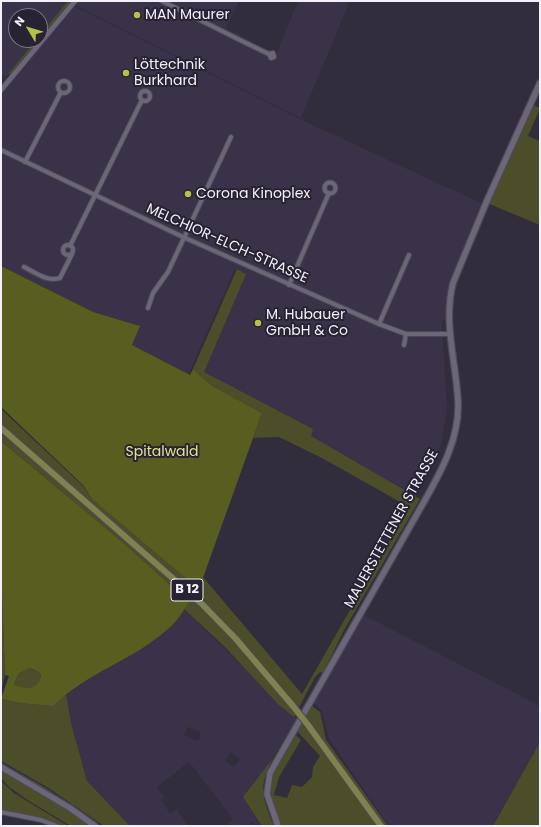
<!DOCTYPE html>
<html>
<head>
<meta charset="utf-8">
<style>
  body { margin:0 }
  #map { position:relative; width:541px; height:827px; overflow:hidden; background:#312d3c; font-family:Poppins,sans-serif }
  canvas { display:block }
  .frame { position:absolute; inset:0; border:2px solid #f2f0fa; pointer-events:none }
  .north { position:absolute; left:8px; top:8px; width:40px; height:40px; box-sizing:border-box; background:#282332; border:1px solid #797582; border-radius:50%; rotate:308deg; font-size:11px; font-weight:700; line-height:16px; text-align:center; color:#f2f0fa }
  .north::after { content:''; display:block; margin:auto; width:14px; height:18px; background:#b8c147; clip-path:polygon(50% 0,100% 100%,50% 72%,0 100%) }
</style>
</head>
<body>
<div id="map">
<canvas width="541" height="827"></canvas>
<div class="frame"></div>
<div class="north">N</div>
</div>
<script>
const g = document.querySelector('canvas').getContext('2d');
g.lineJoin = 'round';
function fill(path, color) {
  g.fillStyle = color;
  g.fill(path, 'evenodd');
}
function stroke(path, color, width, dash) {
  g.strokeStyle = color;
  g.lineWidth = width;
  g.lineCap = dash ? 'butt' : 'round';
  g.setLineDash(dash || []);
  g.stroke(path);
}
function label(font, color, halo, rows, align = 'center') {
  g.font = font + ' Poppins,sans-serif';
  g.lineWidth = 4;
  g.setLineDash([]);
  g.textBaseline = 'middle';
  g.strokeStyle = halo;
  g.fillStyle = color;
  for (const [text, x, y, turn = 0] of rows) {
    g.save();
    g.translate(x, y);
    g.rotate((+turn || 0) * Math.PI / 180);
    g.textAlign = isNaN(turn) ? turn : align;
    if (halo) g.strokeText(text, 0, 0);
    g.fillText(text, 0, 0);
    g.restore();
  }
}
fill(new Path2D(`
  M1,1H68L40,35V16H16V40H36L6,77L1,74Z
  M76,1H239L226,28L248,39V43L268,53L272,50L277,52L298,1H350L301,118L73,4Z
  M72,5L300,119L483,204L447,295L445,319L442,322L447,409L441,445L416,497L310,436L313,429L203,372L245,273L235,269L188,375L131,345L140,326L93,312L1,266V161L3,156L1,155V92Z
  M184,609L297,719L273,758L243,797L262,826H255L252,822L246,826H224L233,819L189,762L157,787L164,797L161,800L170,813L176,809L188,825L186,826H130L87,781L71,723L66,693L150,643L169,628ZM187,727L201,732L198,741L184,735ZM231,752L240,759L234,767L225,761Z
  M364,615L540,706V742L493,826H389L329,739L322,711L313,703Z`), '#393248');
fill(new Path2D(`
  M68,1H72L11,77L9,73L36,40H40V35Z
  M532,105L540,108L528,136L540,141V225L487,203Z
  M237,269L246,274L204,372L313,429L311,436L420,499L344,630L323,673L320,672L315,677L294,717L279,705L225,647L184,609L189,602L120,540L1,441V433L202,602L1,424V409L84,487L92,499L199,588L203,577L302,694L409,507L322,458L279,437L253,438L262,413L211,385L193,369Z
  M1,570L5,675L1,691Z
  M30,668L37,671L41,675C38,692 26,689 14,685L18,674Z
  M66,693L71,723L87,781L130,826H104L47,787L1,761V699L19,703L52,706Z
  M312,706L320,712L326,740L388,826H382L309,723L306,728L378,826H280C277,819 272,811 270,803C264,777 282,755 295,734L301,740L279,777L274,795L287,798L292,785L302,787L312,777L313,767L320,756L297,731Z
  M540,742V826H493Z
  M273,758C258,786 262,798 274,826H262L243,797Z
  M1,763L46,788L102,826L1,765Z
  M1,770L61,805L91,826L69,825L29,801L9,787L1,778Z
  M1,781L14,793L68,826H59L1,811Z`), '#4b4e28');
fill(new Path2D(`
  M1,266L93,312L140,326L132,345L190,375L193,369L211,385L262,413L199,589L92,499L84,486L1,407Z
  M1,441L120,540L189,602C183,611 177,622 168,629C134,660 86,673 53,706L19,703L1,699L9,676L5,675L1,570ZM30,668L37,671L41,675C38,691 26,689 14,685L18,674Z`), '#585d20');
const minor = new Path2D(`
  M162,1L246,43L269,54L273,53L274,57L271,58L269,54
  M58 87a6 6 0 1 1 12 0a6 6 0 1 1-12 0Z
  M140 96a5 5 0 1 1 10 0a5 5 0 1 1-10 0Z
  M1,150L183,237L379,324L406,334H450
  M25,162L61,92
  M324.5 188a5.5 5.5 0 1 1 11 0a5.5 5.5 0 1 1-11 0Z
  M63 250a5 5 0 1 1 10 0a5 5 0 1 1-10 0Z
  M70,246L142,100
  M24,267C36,273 47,282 60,278L72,254
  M289,285L329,193
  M148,308L153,293L168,272L231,137
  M379,324L409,255
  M404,345L406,334
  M1,812L41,820L57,826`);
const tertiary = new Path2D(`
  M1,90L75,1`);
const secondary = new Path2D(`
  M1,767L70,808L95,826
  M278,826L267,794L270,773L425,500C442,470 460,437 458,401C456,361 443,323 453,283L486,203L540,83`);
const primary = new Path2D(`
  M1,428L201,603L236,639L293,706
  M308,725L381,826`);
stroke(minor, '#4d4a57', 6);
stroke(tertiary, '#4d4a57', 6);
stroke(secondary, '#4d4a57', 8);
stroke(primary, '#4d4a57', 8);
stroke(minor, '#6b6678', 4);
stroke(tertiary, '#6b6678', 4.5);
stroke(secondary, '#6b6678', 5.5);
stroke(primary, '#80824e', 6);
const primaryBridge = new Path2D(`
  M293,706L308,725`);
stroke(primaryBridge, '#4d4a57', 8, []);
stroke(primaryBridge, '#80824e', 6);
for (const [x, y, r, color] of [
  [137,15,4,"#b8c147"],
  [126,73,4,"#b8c147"],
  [188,194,4,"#b8c147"],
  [258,323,4,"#b8c147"]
]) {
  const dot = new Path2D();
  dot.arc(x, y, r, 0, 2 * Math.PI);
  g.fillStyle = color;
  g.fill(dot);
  stroke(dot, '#282332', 1.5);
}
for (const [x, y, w] of [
  [187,590,32]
]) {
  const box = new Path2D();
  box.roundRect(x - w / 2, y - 11, w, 22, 3);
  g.fillStyle = '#282332';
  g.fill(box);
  stroke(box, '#f2f0fa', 1);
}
label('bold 13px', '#f2f0fa', null, [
  ["B 12",187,590]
]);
label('14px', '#f2f0fa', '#282332', [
  ["MAN Maurer",145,15],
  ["Löttechnik",134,65],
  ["Burkhard",134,81],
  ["Corona Kinoplex",196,194],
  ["M. Hubauer",266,315],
  ["GmbH & Co",266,331]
], 'left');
label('14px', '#f2f0fa', '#282332', [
  ["MELCHIOR-ELCH-STRASSE",227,244,24],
  ["MAUERSTETTENER STRASSE",392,529,-61]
]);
label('14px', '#dee78e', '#282332', [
  ["Spitalwald",162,452]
]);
</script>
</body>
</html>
